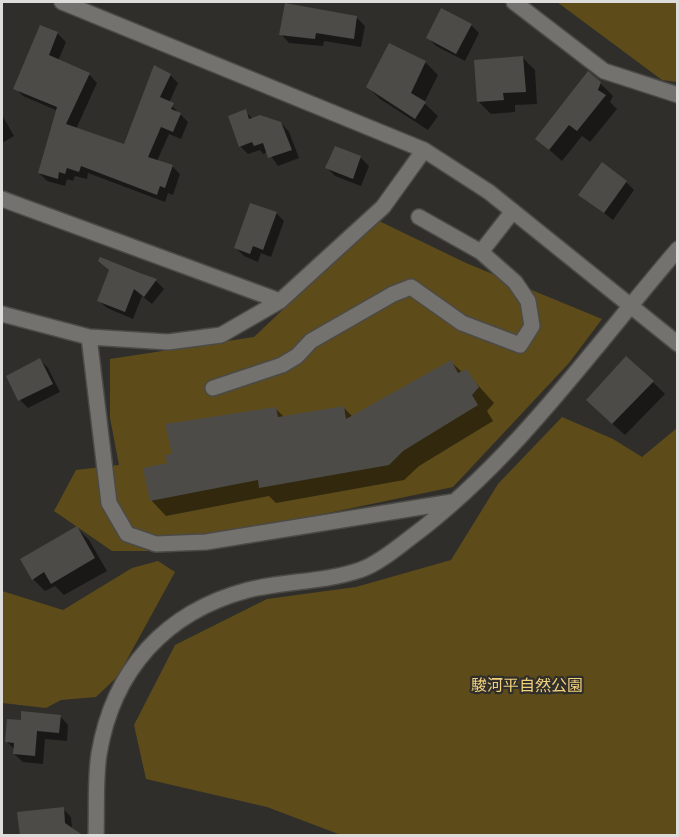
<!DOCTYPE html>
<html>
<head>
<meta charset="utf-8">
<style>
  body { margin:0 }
  #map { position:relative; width:679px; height:837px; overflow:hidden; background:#302e2b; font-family:Helvetica,sans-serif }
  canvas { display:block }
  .frame { position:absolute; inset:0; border:3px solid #dedddb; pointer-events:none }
</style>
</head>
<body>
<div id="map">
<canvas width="679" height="837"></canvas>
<div class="frame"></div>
</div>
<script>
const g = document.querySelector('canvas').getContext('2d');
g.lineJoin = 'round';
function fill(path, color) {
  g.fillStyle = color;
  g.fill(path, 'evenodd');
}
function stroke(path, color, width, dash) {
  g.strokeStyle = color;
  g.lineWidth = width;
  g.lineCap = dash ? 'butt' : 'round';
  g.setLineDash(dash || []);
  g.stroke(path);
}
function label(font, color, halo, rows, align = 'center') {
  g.font = font + ' Helvetica,"Noto Sans JP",sans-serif';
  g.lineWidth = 4.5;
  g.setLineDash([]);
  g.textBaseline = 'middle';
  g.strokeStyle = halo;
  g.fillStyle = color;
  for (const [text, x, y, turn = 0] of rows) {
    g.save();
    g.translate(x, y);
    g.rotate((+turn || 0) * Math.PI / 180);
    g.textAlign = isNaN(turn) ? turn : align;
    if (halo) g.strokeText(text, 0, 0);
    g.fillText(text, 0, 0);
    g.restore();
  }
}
fill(new Path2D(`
  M557,2H677V82L662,80Z
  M377,220L466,263L602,319L569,363L453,487L146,551H112L54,511L76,470L119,465L110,418V359L254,337Z
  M562,417L613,439L642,457L677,428V835H341L267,807L146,779L134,725L175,645L267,599L356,587L451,560L498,484Z
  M158,561L175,572L118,676L96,697L61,700L46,708L2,703V591L63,610L132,568Z`), '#5d4c19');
fill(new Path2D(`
  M357,18L365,26L361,47L324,41L323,46L289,43L281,34Z
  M471,25L479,33L465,61L436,46L428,38Z
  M40,27L58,34L66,42L58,61L89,74L97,83L76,129L125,146L170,75L178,83L169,103L188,122L181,139L169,134L157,161L172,166L180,174L173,195L168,193L165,202L88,173L87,179L75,176L73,181L67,179L65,186L47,181L39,173L58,111L23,96L15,88Z
  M522,57L535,70L537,104L515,105V112L491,114L478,101Z
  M425,62L438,75L424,103L438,116L428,130L380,99L368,87Z
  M600,83L613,96L610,102L617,109L590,142L582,136L562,161L537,139Z
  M245,111L253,119L281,123L289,132L299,158L278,166L268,152L263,154L260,150L248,154L240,146Z
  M2,115L14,136L2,143Z
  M336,148L361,158L369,166L361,186L335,176L327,168Z
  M626,182L634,190L613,220L580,194Z
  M276,213L284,221L271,257L261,253L258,262L244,256L236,248Z
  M156,281L164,289L152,304L142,296L133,319L107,308L98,300Z
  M40,360L48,368L60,392L28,408L20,400Z
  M451,362L462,372L465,371L494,403L487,411L493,421L419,466L404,480L276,503L269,496L166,516L151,500L173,455L276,409L284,417L344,408L353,417Z
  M653,382L665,394L625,435L600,413Z
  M77,528L89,540L107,571L64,595L55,586L45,591L33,579Z
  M60,716L68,725L67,741L45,739L43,764L23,762L14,754L15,750L7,742L22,722Z
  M63,809L71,817L72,829L21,836Z`), '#0007');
fill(new Path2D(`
  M285,3L357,16L354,39L316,33L315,39L279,35Z
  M441,8L472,24L456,54L426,38Z
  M40,25L58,32L49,55L90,73L66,124L124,144L154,65L171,74L160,97L174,103L171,109L181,113L173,132L161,127L148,157L173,165L165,188L160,186L157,195L81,166L79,172L67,168L65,174L59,172L58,179L38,173L57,107L13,89Z
  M389,43L426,61L411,93L426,102L415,119L366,87Z
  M523,56L526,92L503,93L504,100L477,102L474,60Z
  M588,71L601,82L598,90L606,95L577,131L569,125L549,150L535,139Z
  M246,109L249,119L260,115L281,122L292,150L268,158L263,143L254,146L252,142L239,147L228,116Z
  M335,146L361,156L353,179L325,168Z
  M602,162L627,181L604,213L578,195Z
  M250,203L277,212L263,250L253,246L250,254L234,248Z
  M100,257L140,273L157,279L144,297L134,289L125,312L97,301L109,270L98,261Z
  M626,356L654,381L612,424L586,400Z
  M40,358L53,384L18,401L6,376Z
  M451,360L458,373L466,369L479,387L472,395L478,405L403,451L389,465L259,488L258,480L150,501L143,468L167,463L165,455L172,454L165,424L276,407L278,417L344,406L346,419Z
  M77,526L95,558L51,584L44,572L32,580L20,559Z
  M21,711L61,715L59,733L37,731L35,756L13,754L14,743L5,742L7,719L21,720Z
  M64,807L65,823L84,836H20L17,812Z`), '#4d4b47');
const minor = new Path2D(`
  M62,2L424,150L489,192L678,344
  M514,2L604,71L678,95
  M2,199L280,301
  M419,217L481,252L513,211
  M2,314L89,337L168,342L221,335L280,301L383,207L424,150
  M89,337L109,503L127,534L156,544L206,542L452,502
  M213,388L282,365L297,356L311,341L393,294L411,287L462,323L520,345L532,326L528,301L515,282L481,252
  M96,836C97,809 95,780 99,754C113,670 165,612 248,590C284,581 325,582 360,570C376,565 396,549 410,538C516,459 592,349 678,249`);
stroke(minor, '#4b4a47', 18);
stroke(minor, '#74726e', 15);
label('16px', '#f0d07b', '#302e2b', [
  ["駿河平自然公園",527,687]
]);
</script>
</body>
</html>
